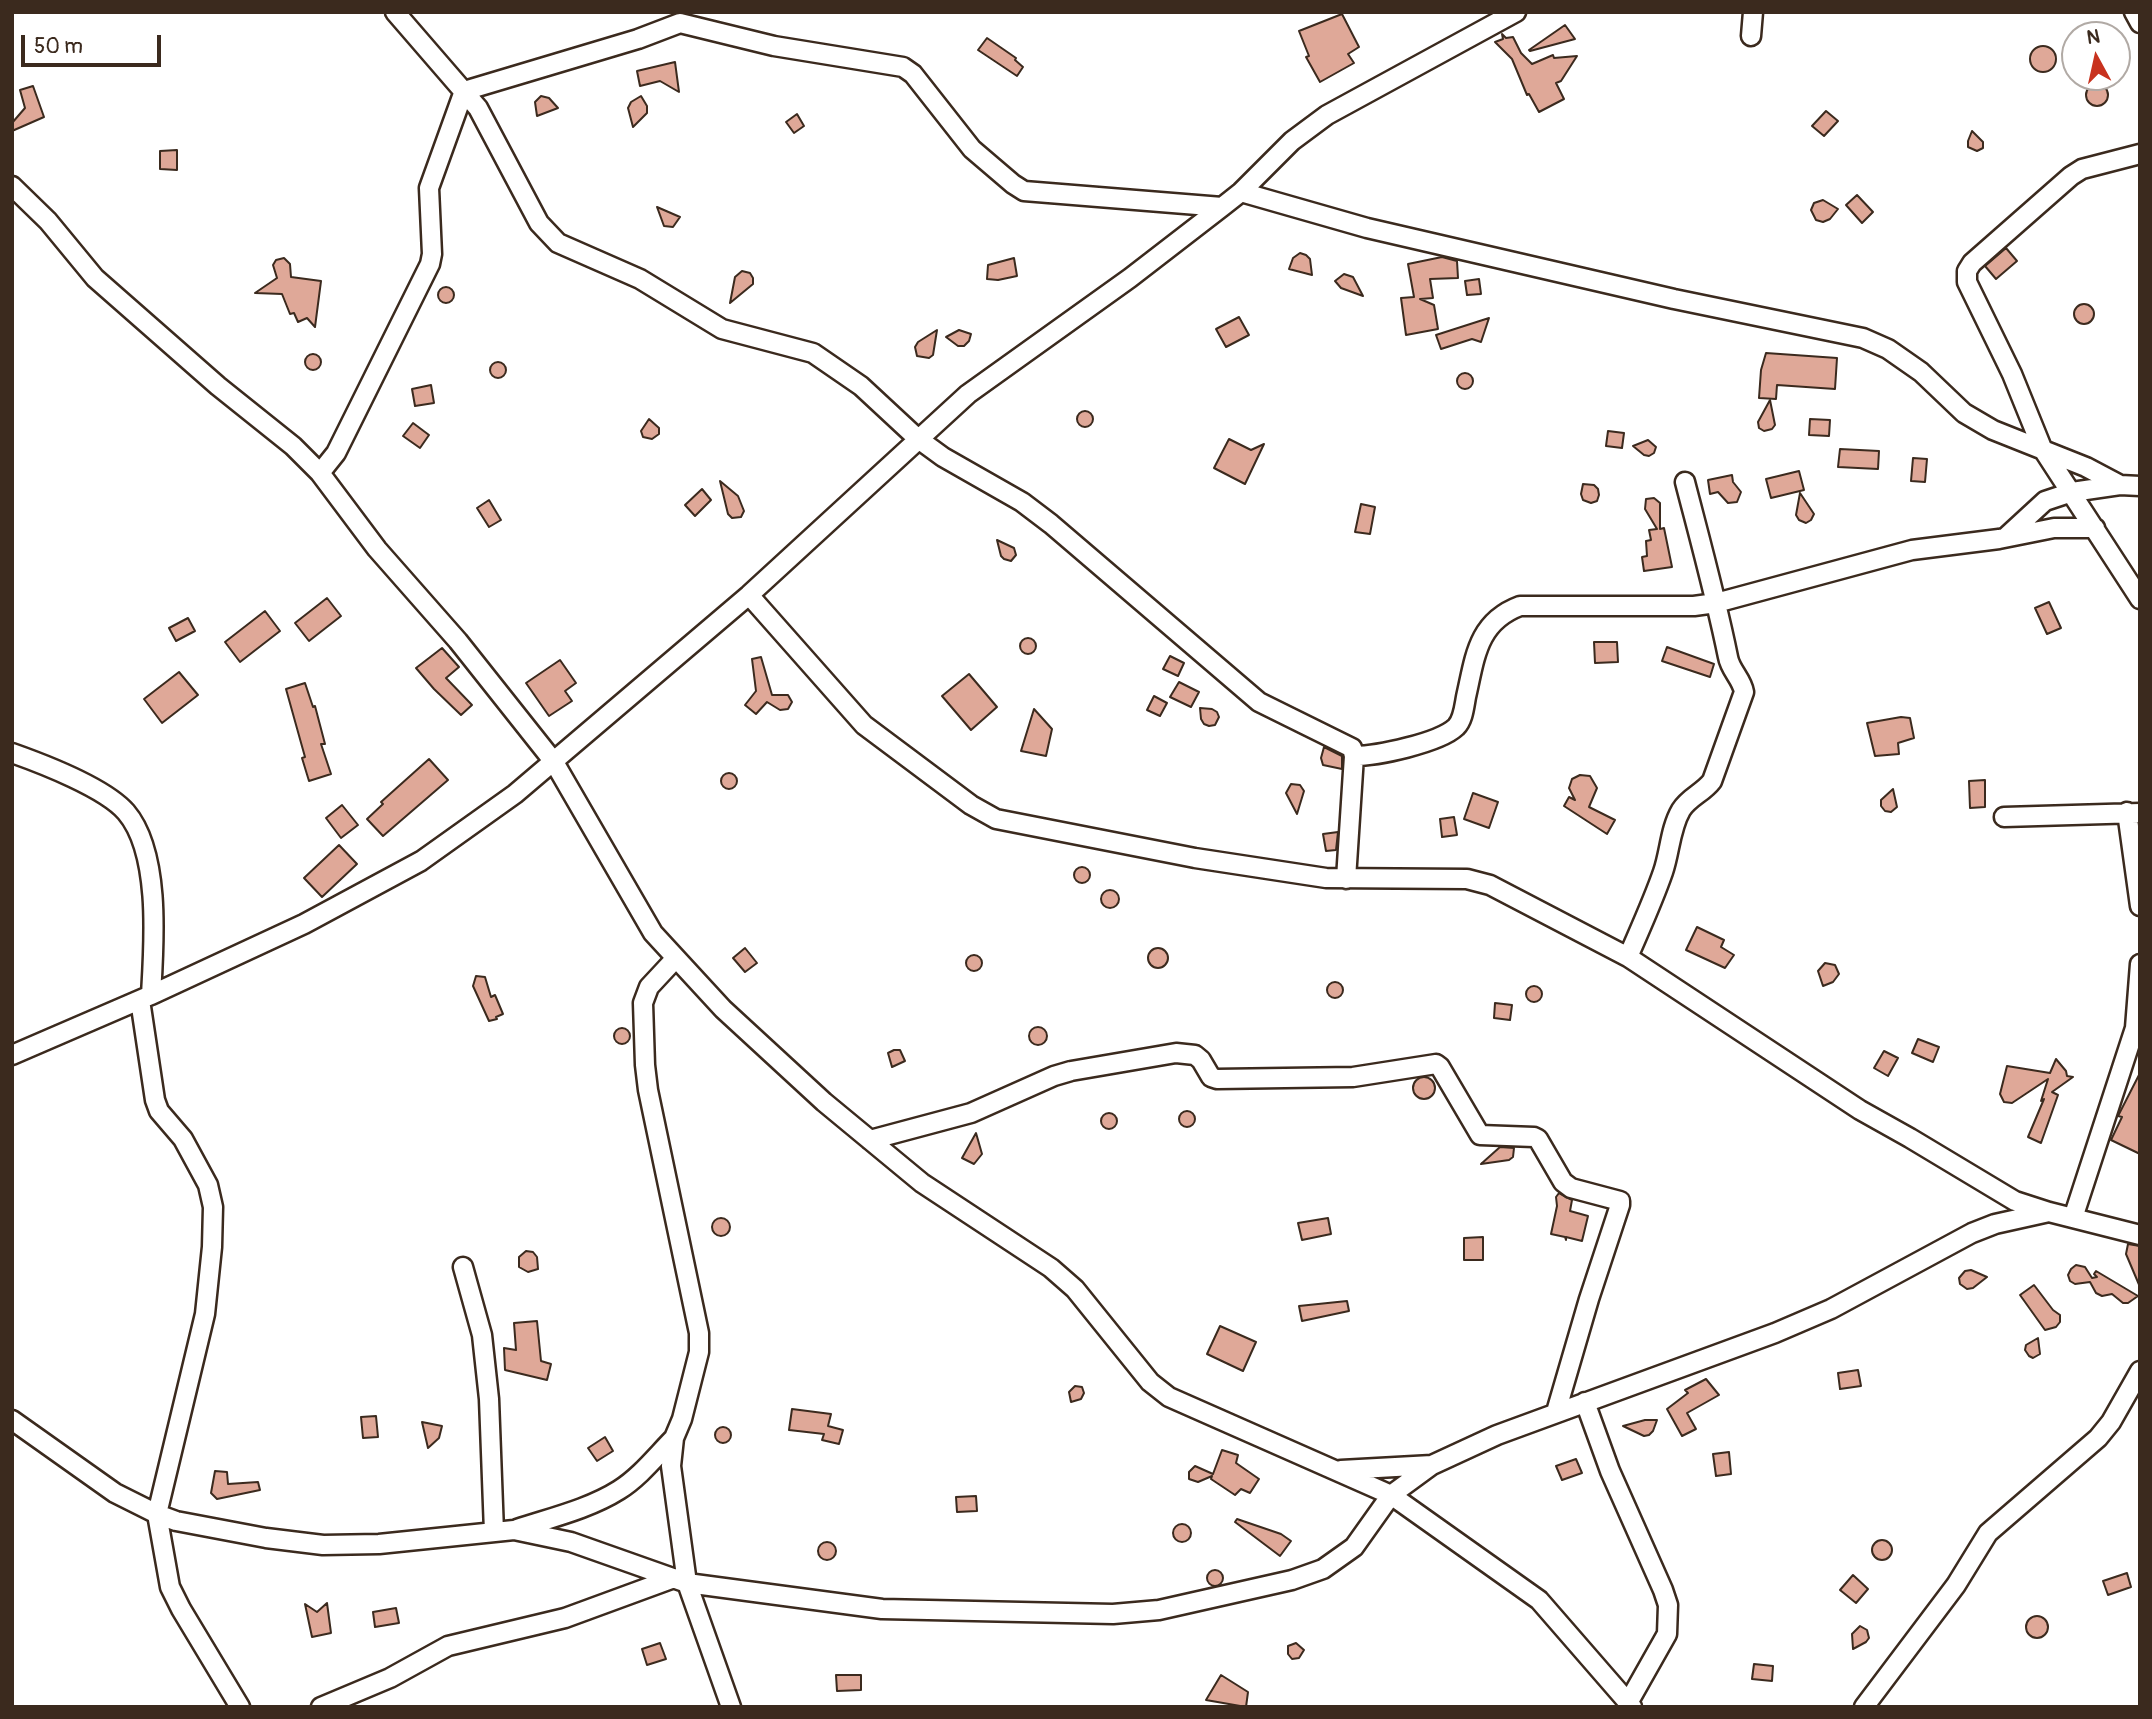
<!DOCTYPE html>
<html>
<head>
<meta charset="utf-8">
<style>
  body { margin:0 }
  #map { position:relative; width:2152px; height:1719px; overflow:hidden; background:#fff; font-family:Pangolin,sans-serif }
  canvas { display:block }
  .frame { position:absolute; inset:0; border:14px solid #3b2a1e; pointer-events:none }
  .north { position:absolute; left:2061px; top:21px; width:70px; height:70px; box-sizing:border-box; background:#fff; border:2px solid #b1aaa5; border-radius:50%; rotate:352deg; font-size:19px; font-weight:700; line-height:28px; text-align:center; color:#3b2a1e }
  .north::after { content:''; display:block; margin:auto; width:24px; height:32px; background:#c8321e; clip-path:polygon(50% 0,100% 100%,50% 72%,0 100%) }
  .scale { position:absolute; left:21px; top:35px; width:140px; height:32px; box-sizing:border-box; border:4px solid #3b2a1e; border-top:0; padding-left:9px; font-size:21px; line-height:24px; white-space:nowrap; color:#3b2a1e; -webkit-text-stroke:5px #fff; paint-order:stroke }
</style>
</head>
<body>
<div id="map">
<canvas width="2152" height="1719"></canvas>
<div class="frame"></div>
<div class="north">N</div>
<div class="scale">50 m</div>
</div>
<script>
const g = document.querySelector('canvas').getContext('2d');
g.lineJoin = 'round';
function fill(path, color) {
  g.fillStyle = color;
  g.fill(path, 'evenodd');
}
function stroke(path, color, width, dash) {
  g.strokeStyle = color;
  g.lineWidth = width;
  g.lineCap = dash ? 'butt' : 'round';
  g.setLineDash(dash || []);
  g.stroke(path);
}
const building = new Path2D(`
  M1342,14L1359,47L1348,54L1354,63L1320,82L1306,57L1309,56L1299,31Z
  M1565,25L1575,39L1530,51L1529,50Z
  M1502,34L1506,38L1513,37L1521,53L1532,64L1553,55L1554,58L1577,56L1561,81L1556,83L1564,99L1539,112L1529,94L1527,95L1512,59L1495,42L1503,39Z
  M987,38L1016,58L1015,60L1023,67L1017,76L978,50Z
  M2030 59a13 13 0 1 1 26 0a13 13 0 1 1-26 0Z
  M675,62L679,92L660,81L640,86L637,71Z
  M2086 95a11 11 0 1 1 22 0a11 11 0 1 1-22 0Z
  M33,86L44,117L12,131V123L25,108L20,90Z
  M541,96L549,98L558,108L537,116L535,102Z
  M641,96L647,106V113L633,127L628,108L631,102Z
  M1826,111L1838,121L1824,136L1812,126Z
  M797,114L804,126L794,133L786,122Z
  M1972,131L1983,142V148L1977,151L1968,147V141Z
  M177,150V170L160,169V151Z
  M1857,195L1873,212L1862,223L1846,205Z
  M1823,200L1838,209L1830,219L1823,222L1816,220L1811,210L1814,203Z
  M657,207L680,217L673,227L664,226Z
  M2006,248L2017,261L1996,279L1985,266Z
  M1300,253L1306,255L1310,259L1312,275L1289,269L1293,258Z
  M1442,257L1457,261L1458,278L1430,279L1433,298L1420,299L1434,305L1438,329L1406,335L1401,298L1414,297L1408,264Z
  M284,258L290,264L291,277L321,281L315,327L307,318L298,322L294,313L290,314L282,294L255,293L277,278L273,265L276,260Z
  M1014,258L1017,276L998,280L987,279L988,265Z
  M742,271L750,273L753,278V284L730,303L735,277Z
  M1344,274L1353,277L1363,296L1341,288L1335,281Z
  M1479,279L1481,294L1467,295L1465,281Z
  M438 295a8 8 0 1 1 16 0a8 8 0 1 1-16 0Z
  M2074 314a10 10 0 1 1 20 0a10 10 0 1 1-20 0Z
  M1239,317L1249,335L1226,347L1216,329Z
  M1489,318L1481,342L1472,339L1441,349L1436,335Z
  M937,330L933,355L929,358L917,356L915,347L918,342Z
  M959,330L971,334L969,341L964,346H958L946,337Z
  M1766,353L1837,358L1835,389L1777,385L1776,399L1759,398L1761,370Z
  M305 362a8 8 0 1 1 16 0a8 8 0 1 1-16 0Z
  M490 370a8 8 0 1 1 16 0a8 8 0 1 1-16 0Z
  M1457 381a8 8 0 1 1 16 0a8 8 0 1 1-16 0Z
  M431,385L434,403L415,406L412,389Z
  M1770,400L1775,425L1772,429L1764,431L1759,428L1758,422Z
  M1077 419a8 8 0 1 1 16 0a8 8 0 1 1-16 0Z
  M649,419L659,428V434L652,439L643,437L641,431Z
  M1810,419L1830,420L1829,436L1809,435Z
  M413,423L429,435L420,448L403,436Z
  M1608,431L1624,433L1622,448L1606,446Z
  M1229,439L1251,450L1264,444L1245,484L1214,468Z
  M1648,440L1656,447L1654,453L1649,456L1644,455L1633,446Z
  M1840,449L1879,451L1878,469L1838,467Z
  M1913,458L1927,459L1925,482L1911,481Z
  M1799,471L1804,490L1771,498L1766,479Z
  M1732,475L1733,482L1741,492L1737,502L1728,503L1718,492L1710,494L1708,480Z
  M720,481L738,496L744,511L741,517L732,518L728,514Z
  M1583,484L1594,485L1598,489L1599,495L1597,501L1591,503L1583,500L1581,494Z
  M702,489L711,500L695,516L685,505Z
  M1800,493L1814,514L1811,520L1806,523L1799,520L1796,515Z
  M1654,498L1660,503V529L1664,528L1672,567L1644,571L1642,557L1647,556L1646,541L1651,540L1649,530L1657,529L1645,509L1646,499Z
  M489,500L501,520L489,527L477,508Z
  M1361,504L1375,507L1370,534L1355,532Z
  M997,540L1014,548L1016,555L1011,561L1004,559L1001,556Z
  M327,598L341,616L309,641L295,623Z
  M2049,602L2061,628L2047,634L2035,608Z
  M265,611L280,631L240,662L225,642Z
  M188,618L195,631L176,641L169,628Z
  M1020 646a8 8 0 1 1 16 0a8 8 0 1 1-16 0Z
  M1594,642H1617L1618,662L1595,663Z
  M1667,647L1714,664L1710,677L1662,661Z
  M442,648L459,667L446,678L472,705L461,715L434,689L416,668Z
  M1170,656L1184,663L1178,676L1163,669Z
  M761,657L772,695H788L792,702L788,709L780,710L767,702L756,714L745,705L756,691L752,659Z
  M560,660L576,683L565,691L572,701L549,716L526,683Z
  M179,672L198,695L162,723L144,699Z
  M969,674L997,707L971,730L942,696Z
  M1179,682L1199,692L1191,707L1170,697Z
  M305,683L313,707L315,706L325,744H321L331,774L309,781L302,758L305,757L286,689Z
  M1154,696L1167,703L1160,716L1147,710Z
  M1200,708L1212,709L1217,712L1219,717L1215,725L1209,726L1204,724L1201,719Z
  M1034,709L1052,729L1046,756L1021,751Z
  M1901,717L1910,718L1914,738L1898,743L1899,754L1875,756L1867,723Z
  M1324,747L1342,756V769L1323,765L1321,758Z
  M429,759L448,780L383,836L367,819L383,804L381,802Z
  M721 781a8 8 0 1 1 16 0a8 8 0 1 1-16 0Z
  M1580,775L1590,776L1597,788L1589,807L1615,820L1607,834L1564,806L1569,797L1575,800L1569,788L1572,779Z
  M1985,780V807L1970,808L1969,781Z
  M1291,784L1300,785L1304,791L1297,814L1286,793Z
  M1893,789L1897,807L1891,812L1885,811L1881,806V800Z
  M1473,793L1498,802L1489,828L1464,819Z
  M342,805L358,825L341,838L326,818Z
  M1454,817L1457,835L1442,837L1440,819Z
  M1338,832L1336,850L1326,851L1323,834Z
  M339,845L357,864L322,897L304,878Z
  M1074 875a8 8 0 1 1 16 0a8 8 0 1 1-16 0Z
  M1101 899a9 9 0 1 1 18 0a9 9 0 1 1-18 0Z
  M1697,927L1724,940L1721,947L1734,955L1725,968L1686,950Z
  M1148 958a10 10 0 1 1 20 0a10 10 0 1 1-20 0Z
  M745,948L757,963L745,972L733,958Z
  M966 963a8 8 0 1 1 16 0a8 8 0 1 1-16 0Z
  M1825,963L1835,965L1839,974L1833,982L1823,986L1818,971Z
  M476,976L485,977L491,997L495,995L503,1014L496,1017L497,1019L489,1021L473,986Z
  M1327 990a8 8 0 1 1 16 0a8 8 0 1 1-16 0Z
  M1526 994a8 8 0 1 1 16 0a8 8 0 1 1-16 0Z
  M1495,1003L1512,1005L1510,1020L1494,1018Z
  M1029 1036a9 9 0 1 1 18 0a9 9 0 1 1-18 0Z
  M614 1036a8 8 0 1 1 16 0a8 8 0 1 1-16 0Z
  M1918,1039L1939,1047L1933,1062L1912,1053Z
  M894,1050H900L905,1061L892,1067L888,1053Z
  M1884,1051L1898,1058L1888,1076L1874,1068Z
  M2056,1059L2066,1071L2067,1076L2073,1077L2052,1092L2058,1095L2041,1143L2028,1137L2044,1099L2041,1101L2048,1079L2012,1103L2004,1102L2000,1094L2007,1066L2050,1073Z
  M2140,1073V1154L2111,1140L2122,1117L2118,1116Z
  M1413 1088a11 11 0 1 1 22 0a11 11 0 1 1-22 0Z
  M1179 1119a8 8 0 1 1 16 0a8 8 0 1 1-16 0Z
  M1101 1121a8 8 0 1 1 16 0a8 8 0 1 1-16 0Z
  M976,1133L982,1154L974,1164L962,1158Z
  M1500,1147L1514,1148L1513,1157L1509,1160L1481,1164Z
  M1559,1193L1572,1200L1570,1211L1588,1216L1582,1241L1566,1237V1240L1565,1237L1551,1234L1557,1206L1556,1197Z
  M712 1227a9 9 0 1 1 18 0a9 9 0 1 1-18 0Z
  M1328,1218L1331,1234L1302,1240L1298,1223Z
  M1483,1237V1260H1464V1238Z
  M2128,1244L2140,1246V1287L2126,1254Z
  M526,1251L533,1252L537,1257L538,1269L528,1272L519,1267V1257Z
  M2076,1265L2085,1267L2092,1278L2097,1277L2094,1274L2096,1271L2138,1296L2128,1303H2123L2112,1294L2102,1296L2096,1293L2090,1282L2075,1284L2070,1281L2068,1275L2071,1269Z
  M1971,1270L1987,1277L1973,1288L1967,1289L1960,1284L1959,1278L1965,1271Z
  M2034,1285L2053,1310L2060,1315V1322L2056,1327L2045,1330L2020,1295Z
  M1347,1301L1349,1311L1302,1321L1299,1306Z
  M537,1321L541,1361L551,1364L547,1380L505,1370L504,1348L516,1350L514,1323Z
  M1220,1326L1256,1342L1243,1371L1207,1354Z
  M2038,1338L2040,1354L2033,1358L2029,1356L2025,1350L2026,1345Z
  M1858,1370L1861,1386L1840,1389L1838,1373Z
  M1706,1379L1719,1395L1687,1413L1696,1429L1682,1436L1667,1409L1688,1393L1685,1390Z
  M1075,1386L1082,1387L1084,1393L1081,1399L1071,1402L1069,1392Z
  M792,1409L831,1414L828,1426L843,1430L839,1444L822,1440L824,1434L789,1430Z
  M376,1416L378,1437L363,1438L361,1417Z
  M1645,1420H1657L1653,1431L1649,1435L1644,1436L1623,1426Z
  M422,1422L442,1426L439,1438L428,1448Z
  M715 1435a8 8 0 1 1 16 0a8 8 0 1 1-16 0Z
  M605,1437L613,1451L597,1461L588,1448Z
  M1222,1450L1238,1455L1236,1463L1259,1479L1250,1493L1241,1489L1235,1495L1211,1479L1212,1476L1198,1482L1189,1479V1472L1195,1466L1213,1474Z
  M1729,1452L1731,1474L1716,1476L1713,1454Z
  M1576,1459L1582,1473L1562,1480L1556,1466Z
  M215,1471L227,1472L228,1484L258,1482L260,1490L217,1499L211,1493Z
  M976,1496L977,1511L957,1512L956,1497Z
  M1237,1519L1281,1534L1291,1541L1280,1556L1235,1522Z
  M1173 1533a9 9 0 1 1 18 0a9 9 0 1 1-18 0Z
  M1872 1550a10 10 0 1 1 20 0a10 10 0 1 1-20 0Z
  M818 1551a9 9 0 1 1 18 0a9 9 0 1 1-18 0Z
  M1207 1578a8 8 0 1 1 16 0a8 8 0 1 1-16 0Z
  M2127,1573L2131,1587L2108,1595L2103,1581Z
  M1853,1575L1868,1589L1856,1603L1840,1590Z
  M327,1603L331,1633L312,1637L305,1604L317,1612Z
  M396,1608L399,1623L375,1627L373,1612Z
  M2026 1627a11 11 0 1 1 22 0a11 11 0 1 1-22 0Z
  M1860,1626L1867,1630L1869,1638L1866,1642L1853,1649L1852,1634Z
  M660,1643L666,1659L647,1665L642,1649Z
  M1296,1643L1304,1650L1299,1658L1292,1659L1288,1654V1646Z
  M1754,1664L1773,1666L1772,1681L1752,1679Z
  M836,1675H861V1690L837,1691Z
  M1221,1675L1248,1692L1246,1707L1206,1700Z`);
fill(building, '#dfa898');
stroke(building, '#3b2a1e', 2);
const street = new Path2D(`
  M395,12L478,108L539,223L558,243L640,279L722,329L813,353L861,386L917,438L943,457L1022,502L1051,524L1259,702L1352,748L1354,756L1346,879
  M2134,12L2140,23
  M1751,36L1753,12
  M2140,154L2082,169L2071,176L1972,263L1967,271V282L2012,374L2042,448L2140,599
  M12,186L48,221L95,278L218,386L293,446L320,473L377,549L458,641L554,762L653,933L723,1009L824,1102L922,1183L1051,1268L1075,1289L1150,1382L1169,1397L1391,1495L1539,1600L1632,1707
  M1241,192L1367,228L1674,299L1863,338L1888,349L1921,372L1964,413L1993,430L2086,467L2120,485L2140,486
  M320,473L336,453L430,264L432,254L429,188L464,91L638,39L680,23L774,46L903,67L913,74L972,149L1013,184L1024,191L1222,207
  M2007,536L2045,501L2072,492L2120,485
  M749,595L864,725L971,805L996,819L1195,858L1326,878L1467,879L1490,885L1628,957L1860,1110L1910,1138L2015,1201L2049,1212L2140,1235
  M12,753C43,764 105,788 126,812C161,853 154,944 151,995L304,924L421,861L515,794L749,595L968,394L1130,278L1222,207L1241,192L1292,141L1327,115L1516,12
  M1354,756C1377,756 1439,743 1456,727C1463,720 1464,708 1466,697C1475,658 1477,622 1520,606H1694L1716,603L1912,550L1999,539L2054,528H2095
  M2127,812L2140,906
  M2004,817L2140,813
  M1628,957C1640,929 1653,901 1663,872C1670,852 1670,829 1681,810C1689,797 1703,793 1712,781L1744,692C1742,679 1730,670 1728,657C1716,598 1700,540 1685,482
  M676,958L649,987L643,1003L645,1065L648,1090L699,1333V1352L682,1419L674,1438L671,1466L687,1583L731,1707
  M140,1000L155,1100L159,1111L183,1139L208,1185L213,1207L212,1247L205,1314L157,1514L170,1587L181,1609L240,1707
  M12,1055L151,995
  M870,1140L971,1113L1054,1076L1071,1071L1176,1053L1195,1055L1201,1060L1211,1077L1217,1079L1353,1077L1436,1064L1440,1067L1480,1135L1534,1137L1538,1139L1563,1182L1571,1188L1620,1201V1205L1589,1299L1556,1412
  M2073,1218L2135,1028L2140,964
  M463,1267L482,1335L489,1399L494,1532
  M1585,1402L1610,1471L1663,1590L1668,1605L1667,1634L1628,1703
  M12,1420L115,1493L157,1514L176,1521L266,1538L323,1545L379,1544L514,1530L571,1542L687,1583L882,1609L1113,1614L1159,1610L1292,1580L1323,1569L1354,1547L1391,1495L1432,1465L1497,1435L1775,1333L1831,1309L1972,1233L1995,1224L2049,1212
  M1341,1470L1432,1465
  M517,1529C550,1518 589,1509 619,1490C640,1477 657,1455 674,1438
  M321,1707L390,1678L448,1646L565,1618L674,1578
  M1864,1707L1956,1585L1988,1533L2098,1438L2111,1422L2140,1371`);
stroke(street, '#3b2a1e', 23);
stroke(street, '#fff', 18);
</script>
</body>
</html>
